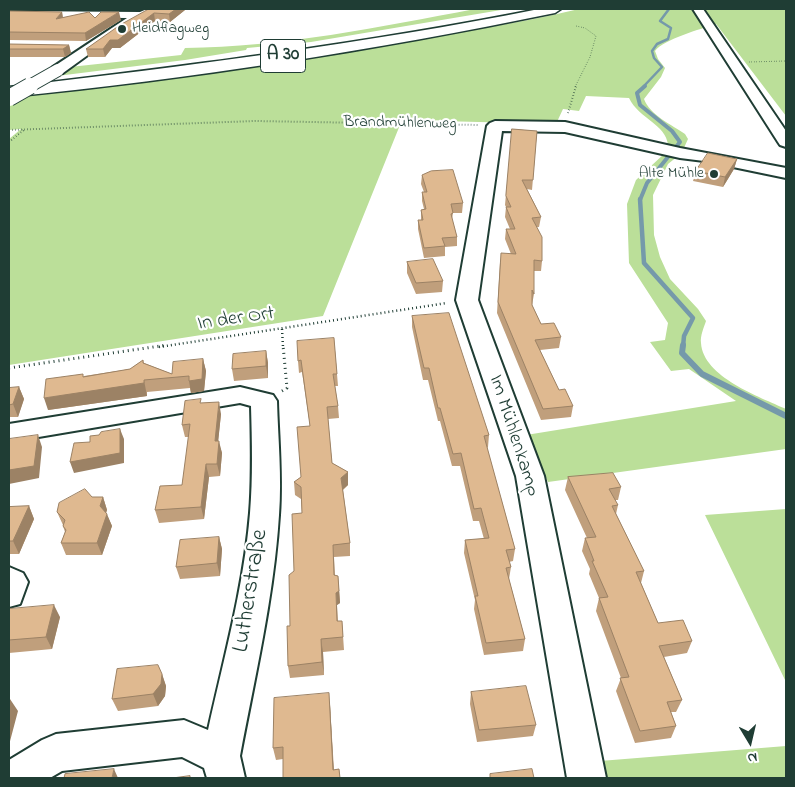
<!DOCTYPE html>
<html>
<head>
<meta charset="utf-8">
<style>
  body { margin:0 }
  #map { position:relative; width:795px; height:787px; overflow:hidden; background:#fff; font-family:"Indie Flower",sans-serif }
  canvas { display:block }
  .frame { position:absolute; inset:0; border:10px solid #1f3d34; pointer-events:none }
  .north { position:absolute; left:725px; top:717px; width:50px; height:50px; -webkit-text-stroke:4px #fff; paint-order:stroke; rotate:171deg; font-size:14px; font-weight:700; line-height:20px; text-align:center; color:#1f3d34 }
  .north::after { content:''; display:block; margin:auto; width:18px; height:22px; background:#1f3d34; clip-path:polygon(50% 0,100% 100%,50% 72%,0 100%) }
</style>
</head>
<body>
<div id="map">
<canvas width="795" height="787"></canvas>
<div class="frame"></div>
<div class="north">N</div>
</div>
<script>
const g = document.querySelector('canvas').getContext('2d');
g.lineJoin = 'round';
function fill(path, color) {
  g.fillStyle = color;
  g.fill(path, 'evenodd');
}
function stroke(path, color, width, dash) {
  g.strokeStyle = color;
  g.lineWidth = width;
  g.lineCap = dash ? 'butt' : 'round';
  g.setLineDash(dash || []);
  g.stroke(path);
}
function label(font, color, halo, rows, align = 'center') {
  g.font = font + ' "Indie Flower",sans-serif';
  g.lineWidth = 4.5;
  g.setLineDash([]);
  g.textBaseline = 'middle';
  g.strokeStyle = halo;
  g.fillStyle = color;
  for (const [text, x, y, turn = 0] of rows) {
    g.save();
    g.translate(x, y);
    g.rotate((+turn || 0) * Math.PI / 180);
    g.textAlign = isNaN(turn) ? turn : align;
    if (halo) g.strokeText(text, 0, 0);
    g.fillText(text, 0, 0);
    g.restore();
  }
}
fill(new Path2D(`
  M475,9H507L311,42L247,48L246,50L185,60L57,76L70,67L181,55L185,48C283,47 379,27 475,9Z
  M579,9H786V116L716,24C701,29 664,39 655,51L658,59L665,68L661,77L644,99C650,115 672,125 685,134L688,139L683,150L666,148L668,145C666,124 639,119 629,98L586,96L579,111L563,109L556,124L402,120L323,316L9,365V139L21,129L9,130V103L26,94C146,81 266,65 385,45C450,34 515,24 579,9Z
  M665,153L678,156L668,164L653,195L654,235L660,257L670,279L698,309L706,321C704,327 700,336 701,343C703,377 760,397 786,409V449L548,482L526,435L736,401L689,369L671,371L650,342L665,340L668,323L629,263L627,204L636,180Z
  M786,509V682L705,515Z
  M786,746V778H603L600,761Z`), '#bbdf99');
stroke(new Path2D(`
  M643,87L662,67L654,58L652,51L657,44L668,39L671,28L660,21L669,9`), '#7599aa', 2.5);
stroke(new Path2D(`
  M640,200L647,183L680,142L672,131L640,105L637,93L645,86`), '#7599aa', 4);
stroke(new Path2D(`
  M640,199L644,263L693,318L684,336L683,347`), '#7599aa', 4.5);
stroke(new Path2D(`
  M683,345L682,353L702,374L786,416`), '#7599aa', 6);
const minor = new Path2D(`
  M147,9H161L121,31L63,73L58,74L51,70L53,67L127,18L9,17V11L140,12Z
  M693,9H703L786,131V147L780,145L778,142Z
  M495,121L565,122L680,148L786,168V178L704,161L680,158L565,132L502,131L478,300L544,476L606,778H567L516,476L456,300L487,126L490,123Z
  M240,387L273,395L277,401C278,439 282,477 279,515C274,596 255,676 240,756L245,778H207L204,768L182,757L62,771L50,778H9V760L42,740L56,734L184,720L208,730C224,658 244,586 250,513C253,477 252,442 251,406L240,403L9,442V424Z
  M9,567L23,573L28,582L20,604L9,607Z`);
const highway = new Path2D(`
  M539,9H561L555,13C376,50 191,79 9,97V87C186,66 363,44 539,9Z`);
stroke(minor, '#1f3d34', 4);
stroke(highway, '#1f3d34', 3);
stroke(new Path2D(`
  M749,62L786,61
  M575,87L590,57L596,36L585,28L576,26`), '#1f3d34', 1, [0.5, 2]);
stroke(new Path2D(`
  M568,113L576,86
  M9,130L255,121L479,125
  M9,142L25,129`), '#1f3d34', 2, [0.5, 2.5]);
stroke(new Path2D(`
  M282,329L283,347
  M159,347L447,303`), '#1f3d34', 2.5, [1, 3]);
stroke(new Path2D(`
  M9,368L167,345
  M282,391L287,388L283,345`), '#1f3d34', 3, [1, 4]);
fill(minor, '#fff');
fill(highway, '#fff');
const minorBridgeFar1 = new Path2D(`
  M28,87L58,70`);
const minorBridge = new Path2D(`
  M9,98L30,86`);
stroke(minorBridgeFar1, '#1f3d34', 14, []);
stroke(minorBridge, '#1f3d34', 18, []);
stroke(minorBridgeFar1, '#fff', 12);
stroke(minorBridge, '#fff', 16);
fill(new Path2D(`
  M9,9V10V9H71V10Z
  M112,9H143L140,10H113Z
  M149,9H188L185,10L170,22L155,21L120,48H112L105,57H88L86,49Z
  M9,11L62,12L63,18H95L121,20L86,41L9,40Z
  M9,44L69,45L71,53L65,57H9Z
  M512,129L537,131L532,190L527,189L541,217L539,227H537L542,261L541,271H534V294L532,305L541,324L561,337L559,348L540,350L559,390L573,406L571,417L541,420L497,313L500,263L511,254L505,239L506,229H510L505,217L506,207L505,205Z
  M737,159L734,169L723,187L693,181L696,171Z
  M422,175L463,203L462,213H453L452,219L457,237V246L445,247V256L424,258L418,229V220H421V210L424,209L422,201V192H424L421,184Z
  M407,262L443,281L442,292L416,294L407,273Z
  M412,316L489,435L488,447L487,448L515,549L513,561L509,562L511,567L509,579L525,639L523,651L484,655L474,609L475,600L464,553L465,540L484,539L479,521H473L460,466H452L440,421H438L428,380H423L412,327Z
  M334,338L338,386H335L338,406L339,418L328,419L332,463L348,472V485L343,490L350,543V556L334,557L335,575L339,588L340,603L337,605L338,621H342L344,650L323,652L324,675L290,678L288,666L290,626L294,571L302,513L301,499L295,495L294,482L301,477L310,426L302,372L299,373L298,361Z
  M266,351L268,363V378L234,381L232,369Z
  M203,359L206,371L204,391L191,393L190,388L147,392V396L48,410L84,376L130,369L143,360L144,363L172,374Z
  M19,387L24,399L18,417H9V388Z
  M202,403L221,414L218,441L222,453L220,476L209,477L204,519L159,523L155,510L182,485L189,437H185L182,425Z
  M568,477L621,487L618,500H615L618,505L616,514L644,571L641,583L658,623L692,641L687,653L664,657L682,700L676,712H671L676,726L671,738L635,743L616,691L621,678L596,611L599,598L589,574L590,569L582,551L585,538H587L565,490Z
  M92,497H103L107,510L106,513L112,526L102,555H66L61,543L65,532L63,526V525L57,512Z
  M29,506L34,519L19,554H9V507Z
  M219,537L222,549L220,576L180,579L176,567Z
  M9,609L60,617L52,649L9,653Z
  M162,674L166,686L165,696L158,706L118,711L112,699Z
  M471,692L536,725L533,736L477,742L470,704Z
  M330,705L334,770L339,769L340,778H283V759L276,760L273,748Z`), '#c09f7c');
fill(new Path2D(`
  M176,9H188L185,10L170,22L169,14Z
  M62,12L63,19H56Z
  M119,12L121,20L86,41L85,33Z
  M154,13L155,21L120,48H112L105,57L103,49L110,40Z
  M69,45L71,53L65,57L63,49Z
  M737,159L734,169L723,187L725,177Z
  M266,351L268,363V378L266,366Z
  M203,359L206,371L204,391L191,393L189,381Z
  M144,380L147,396L48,410L44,398Z
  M19,387L24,399L18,417L13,404Z
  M219,402L221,414L217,453L215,441Z
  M120,429L124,439V463L74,473L70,462Z
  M38,435L42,447L39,478L9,484V470Z
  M219,441L222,453L220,476L217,464Z
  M206,464L209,477L204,519L201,507Z
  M348,472V485L342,490L341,478Z
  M103,497L107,510L104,518L100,506Z
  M29,506L34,519L19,554L13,541Z
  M107,514L112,526L102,555L97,543Z
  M219,537L222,549L220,576L217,563Z
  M338,576L340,603L337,605L336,593Z
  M54,605L60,617L52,649L46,637Z
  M321,639L323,652L324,675L322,662Z
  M162,674L166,686L165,696L158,706L153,694Z
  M329,693L330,705L334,778L333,770Z
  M10,699L18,711L9,745V706Z
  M114,769L118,778H112Z`), '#9c8265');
const building = new Path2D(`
  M149,9H176L169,14L154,13L118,40H110L103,49H86L120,25Z
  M9,11L62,12L56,19L89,12L95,18L101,12H119L85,33L9,32Z
  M9,44L69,45L63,49H9Z
  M512,129L537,131L533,180H522L541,217L532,218L542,237V261L534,260V294L532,290V305L541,324L554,323L561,337L535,340L559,390L565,389L573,406L543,409L498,302L501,253L516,254L506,229H515L506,207H511L506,196Z
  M708,153L737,159L725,177L696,171Z
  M453,170L463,203L451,204L453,213L451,214L457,237L442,238L445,246L424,248L418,220H423L421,210L426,209L422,192H427L422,175L431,171Z
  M433,259L443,281L416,283L407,262Z
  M449,313L489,435L484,436L515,549L506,550L511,567L506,568L525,639L486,643L475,596H478L465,540L489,538L481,508L474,509L461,453L453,454L440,408H438L429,368H424L412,316Z
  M334,338L337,374H333L338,406L327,407L332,463L348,472L341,478L350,543L333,545L334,575L338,576L339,591L336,593L337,621H342L343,637L321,639L322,662L288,666L287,626H290L289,575L294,571L292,514L302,513L301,487L294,482L301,477L297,427L310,426L301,360L298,361L297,341Z
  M266,351V366L232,369L233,354Z
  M203,359L202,379L189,381V376L144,380V383L44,398L46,379L83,374V377L130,369L143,360V363L172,374L173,362Z
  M19,387L13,404L9,405V388Z
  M201,399L200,403L219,402L215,441H219L217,464H206L201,507L155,510L160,486L182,485L190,424L182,425L185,401Z
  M120,429V453L70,462L74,443L90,442V436L99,435L101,432Z
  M38,435L34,466L9,470V439Z
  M613,473L621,487L609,489L618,505L612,506L644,571L636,572L658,623L683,620L692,641L659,646L682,700L667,702L676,726L640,731L620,678L629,677L599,598L608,597L592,561H594L585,538L596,537L568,477Z
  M85,489L92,497H103L100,506L107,514L97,543H61L66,530L63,526L65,520L57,512L59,503Z
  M29,506L13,541H9V507Z
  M219,537L217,563L176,567L180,540Z
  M54,605L46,637L9,640V609Z
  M158,665L162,674L161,684L153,694L112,699L117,669Z
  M526,686L536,725L479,730L471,692Z
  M329,693L333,770L339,769L340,778H283V747L273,748L274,698Z
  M114,769L112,778H64L65,774Z
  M532,769L534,778H490V774Z
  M190,776V778H173Z`);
fill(building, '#dfb990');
stroke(building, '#9c8265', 1);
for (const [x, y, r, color] of [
  [122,29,5,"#1f3d34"],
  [714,174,5,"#1f3d34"]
]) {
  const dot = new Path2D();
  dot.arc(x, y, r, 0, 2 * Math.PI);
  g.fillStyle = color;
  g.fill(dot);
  stroke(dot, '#fff', 2);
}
label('16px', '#1f3d34', '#fff', [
  ["Heidflagweg",132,29],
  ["Alte Mühle",704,174,"right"]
], 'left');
label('16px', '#1f3d34', '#fff', [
  ["Brandmühlenweg",400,124,1]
]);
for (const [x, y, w] of [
  [283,56,45]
]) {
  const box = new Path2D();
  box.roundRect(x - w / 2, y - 16.5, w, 33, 4);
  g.fillStyle = '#fff';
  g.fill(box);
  stroke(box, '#1f3d34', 1);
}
label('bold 19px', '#1f3d34', null, [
  ["A 30",283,56]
]);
label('20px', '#1f3d34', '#fff', [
  ["In der Ort",236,320,-8],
  ["Im Mühlenkamp",513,436,72]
]);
label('24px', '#1f3d34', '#fff', [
  ["Lutherstraße",252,591,-81]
]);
</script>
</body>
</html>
